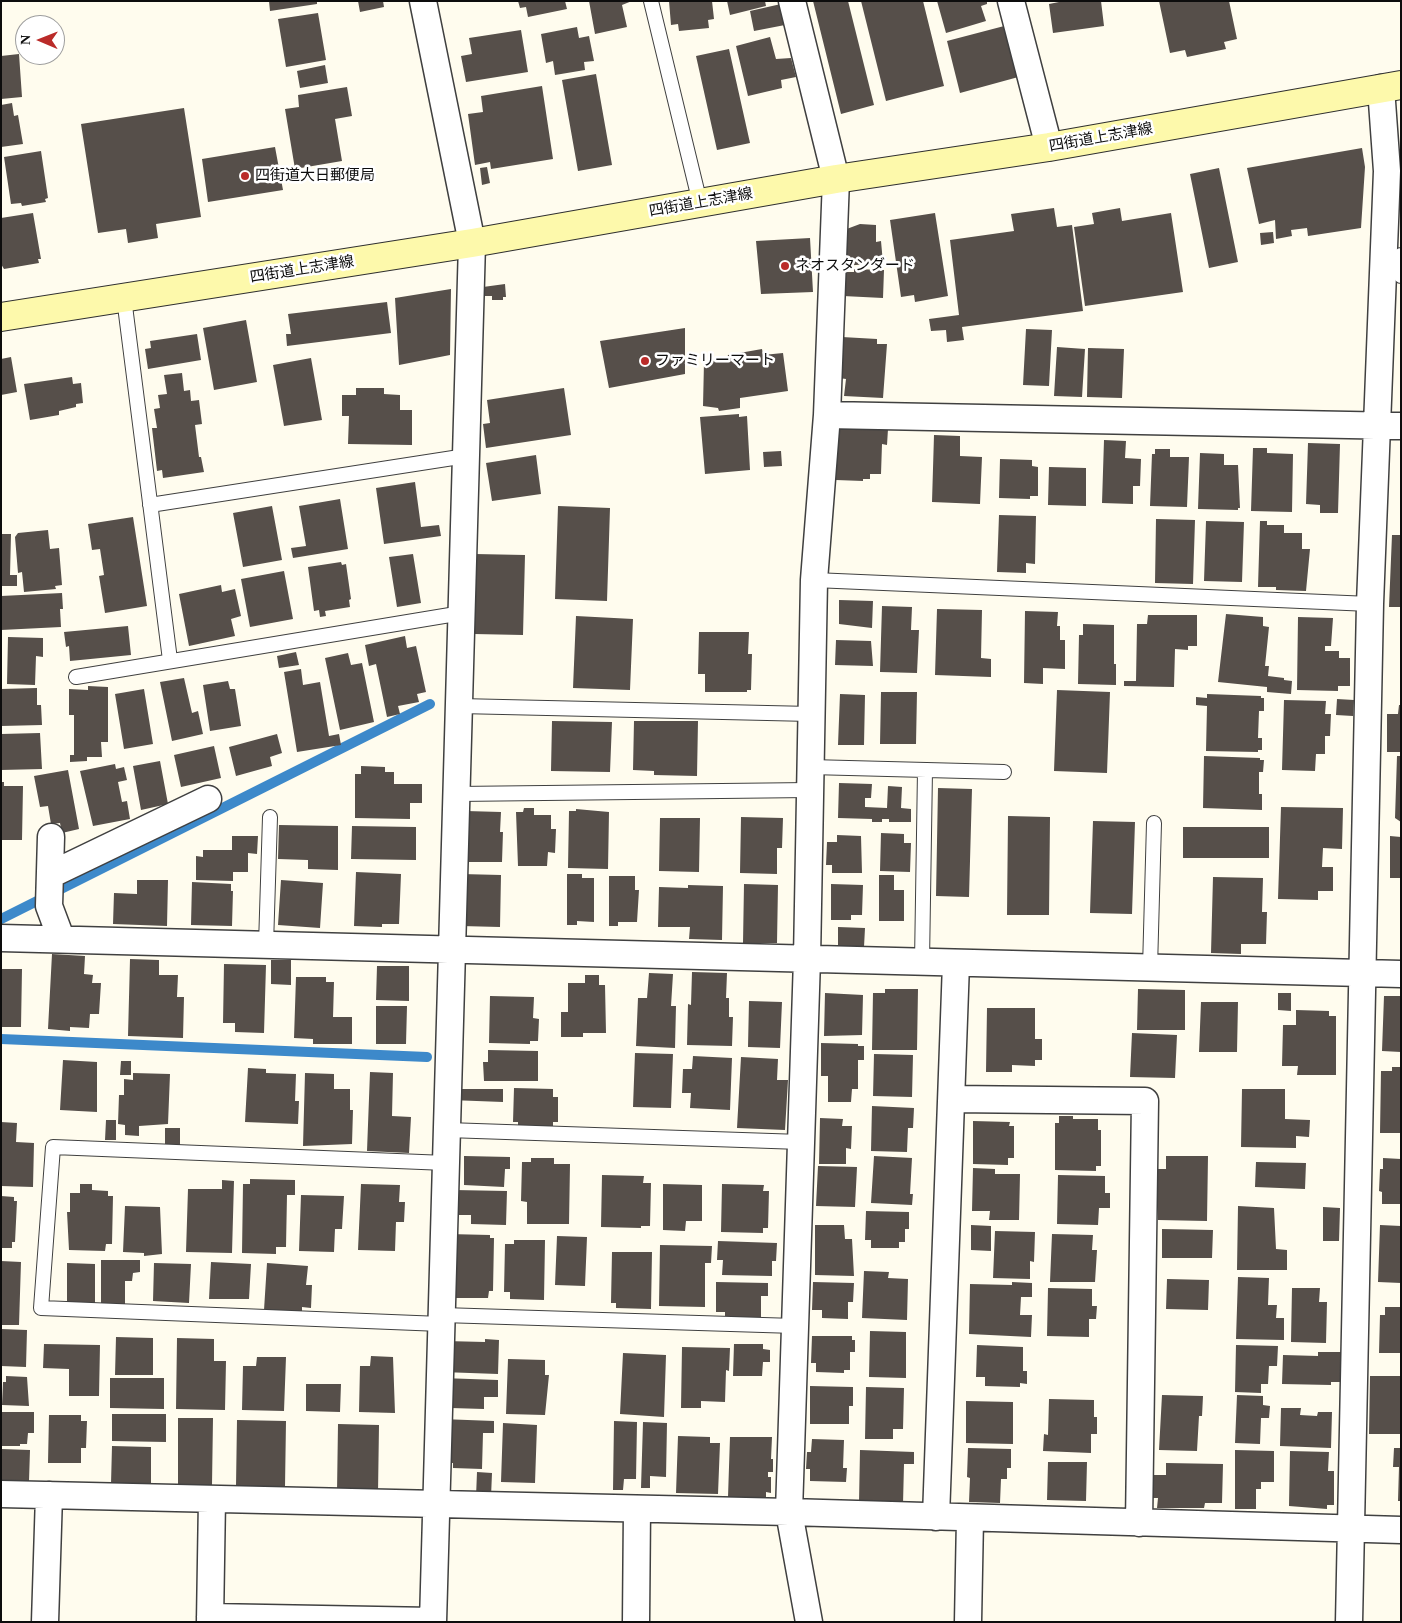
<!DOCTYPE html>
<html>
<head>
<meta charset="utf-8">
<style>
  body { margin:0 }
  #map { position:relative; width:1402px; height:1623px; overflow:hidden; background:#fffcee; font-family:"Times New Roman",serif }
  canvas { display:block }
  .frame { position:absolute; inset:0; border:2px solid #0d0d0d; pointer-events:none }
  .north { position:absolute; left:15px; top:15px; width:50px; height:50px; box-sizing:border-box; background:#fff; border:1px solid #9e9e9e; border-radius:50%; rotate:271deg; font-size:14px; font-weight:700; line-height:20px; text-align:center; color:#0d0d0d }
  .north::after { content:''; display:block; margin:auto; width:18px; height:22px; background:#ba2b29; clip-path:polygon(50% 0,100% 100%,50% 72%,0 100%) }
</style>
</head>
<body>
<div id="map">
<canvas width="1402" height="1623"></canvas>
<div class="frame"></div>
<div class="north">N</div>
</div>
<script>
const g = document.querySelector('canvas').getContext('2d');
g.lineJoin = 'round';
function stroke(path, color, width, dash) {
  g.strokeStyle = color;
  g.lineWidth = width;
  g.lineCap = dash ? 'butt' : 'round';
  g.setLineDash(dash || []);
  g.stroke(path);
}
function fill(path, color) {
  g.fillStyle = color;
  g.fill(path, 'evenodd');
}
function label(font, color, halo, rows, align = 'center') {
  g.font = font + ' "Times New Roman","Noto Sans JP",serif';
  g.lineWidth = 5;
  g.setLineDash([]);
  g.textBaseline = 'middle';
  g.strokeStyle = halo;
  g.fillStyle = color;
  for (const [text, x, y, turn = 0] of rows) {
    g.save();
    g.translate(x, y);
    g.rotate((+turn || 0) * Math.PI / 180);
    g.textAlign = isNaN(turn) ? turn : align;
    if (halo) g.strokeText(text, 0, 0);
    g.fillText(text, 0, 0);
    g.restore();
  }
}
stroke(new Path2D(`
  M1,919L430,704
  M1,1039L427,1057`), '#3d89ca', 10);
fill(new Path2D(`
  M269,1H317V4L270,11Z
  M358,1H383L384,7L360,12Z
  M518,1H565L567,9L528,17L526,7L520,8Z
  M589,1H632L622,5L627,27L595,34Z
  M669,1H712L714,19L708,20L709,28L679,31L678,24L671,25Z
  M727,1H765L766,6L730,15Z
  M813,1H848L874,105L841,114Z
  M861,1H923L944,86L886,101Z
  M937,1H987V4L981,6L986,21L946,33Z
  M1064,1H1101L1104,26L1053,33L1049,4Z
  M1159,1H1229L1237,39L1224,42L1226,49L1187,57L1185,50L1170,53Z
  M781,4L785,25L754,31L750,11Z
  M318,13L326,60L286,67L278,19Z
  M1008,25L1022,76L960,93L947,41Z
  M577,27L579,38L589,36L594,61L584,62L585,70L555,75L553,61L546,63L541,34Z
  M521,30L528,72L466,82L461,56L472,54L469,38Z
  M770,37L776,59L791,58L796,77L781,80L782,88L748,96L736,46Z
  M729,49L750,143L717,150L696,56Z
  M19,54L22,97L1,99V56Z
  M325,65L328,83L300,88L297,71Z
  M596,74L612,165L578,171L562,80Z
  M542,86L553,159L491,169L490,162L475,165L468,114L483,112L481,96Z
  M347,87L352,116L335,119L342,161L295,169L285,109L299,107L298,95Z
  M12,103L14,116L18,115L23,144L1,147V105Z
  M184,108L201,217L156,224L158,238L128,243L126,229L98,233L81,124Z
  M275,147L283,190L208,202L202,159Z
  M1362,148L1365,167L1361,228L1308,236L1307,228L1291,230L1292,236L1276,239L1275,220L1259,224L1247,168Z
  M41,151L48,198L45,199L46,202L22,206L21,203L11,204L4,157Z
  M487,167L490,183L482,185L480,168Z
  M1219,168L1238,262L1209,268L1190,174Z
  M1054,208L1057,227L1072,225L1083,311L962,327L964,340L947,342L946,330L931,331L929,319L959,315L950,240L1014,231L1011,214Z
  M1120,208L1122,221L1171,213L1183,292L1085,306L1074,227L1094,224L1092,213Z
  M33,213L41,259H38L39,263L4,269L1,264V218Z
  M935,213L948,296L915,302L914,295L901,297L890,220Z
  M860,224L876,225V242L881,241L883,263L842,266L844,230Z
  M1273,232L1274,243L1261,245L1260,233Z
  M810,238L813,292L761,294L756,241Z
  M854,269L884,270L883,298L843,296L844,272H854Z
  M505,284L506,297H503V300H492V296H484L483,287Z
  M451,289L450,355L399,365L395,298Z
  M387,302L391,333L287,346L286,334H291L288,314Z
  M246,320L257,382L214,390L203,328Z
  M685,328V374L609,388L600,341Z
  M1026,329L1052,330L1049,386L1023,385Z
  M197,334L201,360L148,369L145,349L151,348L150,341Z
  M842,337L877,339V344H887L883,398L844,396L846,379L839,378Z
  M1057,347L1085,349L1082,397L1054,396Z
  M1088,348L1124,349L1122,398L1087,397Z
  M762,349L763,355L783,353L788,391L740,398V408L719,411L718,408L703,406L704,362L727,359L728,355Z
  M11,357L17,392L1,395V359Z
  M311,358L322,420L284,426L273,365Z
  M182,373L184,391L190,390L191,401L199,400L202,424L195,425L199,457H201L204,472L163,478L162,470L157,471L152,428H157L154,409L160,408L158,395L167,394L164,375Z
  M72,377L73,384L81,383L83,403L76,404V407L59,411V415L30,420L24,384Z
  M356,388H384V394L400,395V410H412V445L348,444L349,416H342V395H356Z
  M564,388L571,435L486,448L483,424L490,423L487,400Z
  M739,414V417L747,416L750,470L705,474L700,417Z
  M837,427L888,429L887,445L882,444L881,474H870V479H863V481L836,480Z
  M934,435L960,436V456L982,457L980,504L932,502Z
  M1104,440L1126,441L1125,458L1141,459L1140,486H1133V504L1102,503Z
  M1308,443L1340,444L1338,513H1320V505L1306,504Z
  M1253,448H1267V453L1293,454L1292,512L1251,511Z
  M1155,449H1170V457H1189L1187,507L1150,506L1152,454H1155Z
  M781,451L782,466L764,467L763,452Z
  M1200,453L1224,454V465H1238L1240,508H1238V510L1198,509Z
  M536,455L541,494L492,501L486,463Z
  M1000,459L1032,460V466L1038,467V496H1030V499L999,498Z
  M1049,467L1086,468V506L1048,505Z
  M415,482L421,527L439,525L441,536L384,544L376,488Z
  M340,499L348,549L293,558L291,548L306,546L299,506Z
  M272,506L282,560L243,567L233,513Z
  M558,506L610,508L607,601L555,599Z
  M999,515L1036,516L1035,564L1026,563V573L997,572Z
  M133,517L147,606L105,613L99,576L104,575L100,549L92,550L88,524Z
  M1156,519L1195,520L1193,584L1155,583Z
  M1206,521L1244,522L1242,582L1204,581Z
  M1260,521H1267V525H1284V533H1302V549H1310L1306,591L1276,590V587H1258Z
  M48,530L50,549L59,548L62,585L55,586L56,589L24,592L22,572L18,573L15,537L18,533Z
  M1,534H11L10,575H17V586H1Z
  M1392,535H1401V607H1389Z
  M413,554L421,603L397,607L389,557Z
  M475,554L525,555L523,635L474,634Z
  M341,562L342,565L346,564L351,599L349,600L350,607L325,611L326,616L320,617L319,610L314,611L308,567Z
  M284,571L293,619L250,627L241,579Z
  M221,585L222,592L235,589L241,616L231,619L235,636L189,646L179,594Z
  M62,593L63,609H60L61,627L1,630V596Z
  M839,600L873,601L872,628L839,624Z
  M882,606L912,607L911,630H919L917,673L880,672Z
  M937,609L982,610L981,658L991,659V677L935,675Z
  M1025,611L1058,612L1057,626H1060V640H1065V669L1043,668V684L1024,683Z
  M1226,614L1263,617V626L1269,627L1265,666H1269L1268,676L1284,678V680L1292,681L1291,694L1267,692V687L1218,682Z
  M1148,615H1197V646H1188V650L1175,649L1174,687L1124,686V681H1136L1137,624H1147Z
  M576,616L633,619L630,690L573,688Z
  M1298,617L1333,618L1331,646H1325V651H1339V658H1350V686H1338V691L1297,690Z
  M1083,624L1114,625V664H1116V685L1078,684L1079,635H1083Z
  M128,626L131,655L70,661L69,646L66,647L64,632Z
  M699,632H749L748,654H752L751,690H747V692H705V674H698Z
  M405,636L407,648L416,646L426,692L417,694L419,702L398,706L400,714L387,717L376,664L369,666L365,645Z
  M8,637L43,638V657L36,656L35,685L7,684Z
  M836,640L871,641L873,666L835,665Z
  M296,652L299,665L279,668L277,656Z
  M348,653L351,665L362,663L374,722L340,730L325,658Z
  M301,669L303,685L320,682L329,736L339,734L341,745L297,752L284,672Z
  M184,678L192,713L198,711L203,734L172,741L160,682Z
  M228,681L230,689H235L241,726L210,731L203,685Z
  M88,686L108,687V742H101L102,757H87V761L70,762V755H74V715H69V689L88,690Z
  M37,688V705H41L42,725L1,726V689Z
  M144,689L153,744L124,749L115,694Z
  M1057,690L1110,692L1107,773L1054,771Z
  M881,692H917L916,744H880Z
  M840,694L865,695L864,745H838Z
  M1207,694L1261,696V698H1264V711H1259L1258,738H1262V750H1258V752L1206,751L1207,706L1196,705V697L1207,698Z
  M1337,699L1354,700L1353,716L1336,715Z
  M1284,700L1326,701L1325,714H1331L1330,736H1325V754H1316L1315,771L1282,770Z
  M1399,705H1401V752H1387V714H1398Z
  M552,721L612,722L610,772L551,771Z
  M634,721H698L697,776L654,775V771L633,770Z
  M40,733L42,769L1,770V734Z
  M277,734L282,753L270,757L272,766L236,776L229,747Z
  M214,746L221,778L181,787L174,755Z
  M1204,756L1260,758V760H1264L1263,772H1259V794H1262V810L1203,808Z
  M1397,756H1401V822L1395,818Z
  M160,761L168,804L141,810L133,766Z
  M115,764L116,769L124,767L127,780L118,782L122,802L127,801L130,819L93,826L80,771Z
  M361,766L385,767V772H394V784H422V803H410V819L355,818V774H361Z
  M68,770L79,829L62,833L60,823L51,824L48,806L40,807L34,776Z
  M1,782H4V786H23L22,840H1Z
  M839,783L872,784L871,798H865V807L887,808L888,786L902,787L901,808L911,809V822H889V819H882V822H872V819L838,818Z
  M938,788L972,789L969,897L936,896Z
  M1281,807L1343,808L1342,849L1323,848L1322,867H1333V891H1318V900L1278,899Z
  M524,808H534V815H551V829H556L555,853L548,852L547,866H518L516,812H523Z
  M576,809L609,812L608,869L568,868L569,811H576Z
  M466,811L501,812L500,832H503L502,862H464Z
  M1008,816L1050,817L1049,915H1007Z
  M741,817L783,818L782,848H777V874L740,873Z
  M660,818H700L699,872L659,871Z
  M1093,821L1135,822L1132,914L1090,913Z
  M279,825L338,826V870L308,869V860L278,859Z
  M352,826L416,827V860L351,859Z
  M1183,827H1269V858H1183Z
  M881,833L904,834V843H911L910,872L880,871Z
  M837,835L861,836L862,873H832V865H826L827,842H837Z
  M232,836H258L257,854L248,853V872H233V881L196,880V856L203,857V850H232Z
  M1390,836L1401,837V878H1390Z
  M356,872L401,874L399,924H382V927L354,926Z
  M461,874L501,875L500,927L461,926Z
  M567,874H582V878H594V922L577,921V925H567Z
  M879,875H894V890H904V921H879Z
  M609,876H635V890H639L637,922H618V926H609Z
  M1213,877L1263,878L1262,912H1267L1266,944H1241V954L1211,953Z
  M137,880H168L167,926L113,924L114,893L137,894Z
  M281,880L323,883L320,928L278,925Z
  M192,882L231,884V891H233L232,926L191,925Z
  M744,884L778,885L777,943H743Z
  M831,884L863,885L862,915H851V920H831Z
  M688,885L723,886L722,940L689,939L690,927H658L659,887L688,888Z
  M838,927L865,928L864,947H838Z
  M52,954L85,956L84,974L93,975L92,983H101L99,1014H90L89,1028L70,1027V1031L48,1029Z
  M130,959L159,960V975H178L177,997H184L183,1038L128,1036Z
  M271,960H291V985L271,984Z
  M224,964L266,965L264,1033L235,1032V1023H223Z
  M377,966H409V1001L376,1000Z
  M1,969H22L21,1027H1Z
  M692,972L727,973L726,998H729V1017H733L732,1046L687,1045L688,1004L691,1005Z
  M649,973L673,974L671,1006H676L675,1048L636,1046L638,998H647Z
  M585,975H599V985H605L606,1033H583V1037H561V1012H568V983H585Z
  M296,977H326V982H334L333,1017H352V1044H313V1039L294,1038Z
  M885,989H918L917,1050H872L873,993H885Z
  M1138,989L1185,990V1030H1137Z
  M825,993L863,995L862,1035L824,1036Z
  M1278,993H1291V1011L1278,1010Z
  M490,996L534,997L533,1018L539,1019L538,1041H530V1044L489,1043Z
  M1384,996H1401V1052L1382,1051Z
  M749,1001L782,1002L780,1048L748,1047Z
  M1201,1002H1238L1237,1052H1199Z
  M376,1006H407L406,1044H376Z
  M987,1008H1035V1039H1042V1060H1035V1066L1012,1065V1072H986Z
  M1296,1010L1329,1011V1016H1336V1075H1297L1298,1066H1282L1283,1025H1296Z
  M1132,1033L1177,1035L1175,1078L1130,1077Z
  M821,1043L858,1044V1046H864V1060H858V1089H852L851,1102H828V1076H821Z
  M488,1050L538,1051V1081H484L483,1062H488Z
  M635,1053L673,1054L671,1108L633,1107Z
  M874,1054L913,1055L912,1097L873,1096Z
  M693,1056L732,1058L730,1110L690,1108L691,1093H682L683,1069H692Z
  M741,1057L778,1059L777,1080H788L785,1130L737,1128Z
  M63,1060L97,1062V1112L60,1110Z
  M121,1061H131V1075H120Z
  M1392,1067H1401V1133H1380L1381,1071H1392Z
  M248,1068L266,1069V1073L296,1074L295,1101H299L298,1124L245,1122Z
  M370,1072L393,1073L392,1116L411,1117L409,1153L367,1151Z
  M133,1073L170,1074L168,1124L139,1126V1136L125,1135V1125L118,1124L119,1095H124V1079L133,1080Z
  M305,1073L334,1074V1089H350V1110H353L352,1144L303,1146Z
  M514,1088L553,1089V1097H558V1122H553V1128L518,1127V1122H513Z
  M450,1089H503V1102L450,1100Z
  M1242,1089H1285V1119L1310,1120L1309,1137L1296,1136V1148L1241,1147Z
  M872,1106L914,1108L913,1128H908L907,1152L871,1151Z
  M1059,1116H1073V1119H1098V1130H1101V1166H1096V1171L1055,1170V1123H1059Z
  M820,1118L843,1119L842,1126H852L851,1149L846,1148V1164H819Z
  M106,1120H116V1140H105Z
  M973,1121L1010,1122L1009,1126H1014V1158H1008V1165L973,1164Z
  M1,1122L17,1123L16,1142L34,1143L33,1187L1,1186Z
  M165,1128H180V1146H165Z
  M464,1156L510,1157V1169H505L504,1187L464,1185Z
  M874,1156L912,1158L910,1194H913L912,1205L871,1203Z
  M1166,1156H1208L1207,1221L1158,1220V1169H1166Z
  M531,1158H554V1164H570L569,1224H527V1202L521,1201L522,1162H531Z
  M1383,1158L1401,1159V1204H1382V1192L1379,1191L1380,1169H1383Z
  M1256,1162L1306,1163L1305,1189L1255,1187Z
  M818,1166L857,1167L855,1207L816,1206Z
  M973,1168L995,1169V1174H1020L1019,1220H989L990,1211H972Z
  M602,1175L644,1176L643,1183H651L650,1226H641V1228L601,1227Z
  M1058,1175L1105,1176V1193H1110V1208H1099L1098,1225L1057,1224Z
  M250,1179L295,1180V1195H287L286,1247H276V1254L242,1253L243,1184H250Z
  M222,1180L234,1181L232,1253L186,1252L188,1189H222Z
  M80,1184H92V1190L108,1191V1196H113L112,1244H106L105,1251L69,1250L67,1212H70V1193H80Z
  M361,1184L400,1185L399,1202H405L404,1222H396L395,1251L358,1250Z
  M663,1184L702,1185V1221H686L685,1231L663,1230Z
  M722,1184L764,1185L763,1191H769L768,1228H763V1233L721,1232Z
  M454,1190L507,1191L506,1225L471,1224V1215H453Z
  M301,1195L344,1196L342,1229H335L334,1252L299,1251Z
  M1,1196L14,1197V1201H17L15,1242H12V1248H1Z
  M125,1206L160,1207L162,1254L144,1256V1253L123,1252Z
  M1238,1206L1274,1208L1276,1249L1287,1250V1270H1237Z
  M1323,1207L1340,1208L1339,1241H1323Z
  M866,1211L909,1212V1229H905V1242H899V1248H871V1240H865Z
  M815,1225H844L845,1239H852L854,1276L815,1275Z
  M971,1225L991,1226V1251L971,1250Z
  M1380,1225L1401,1226V1283L1378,1282Z
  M1162,1229L1213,1230L1212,1258H1162Z
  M995,1231L1035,1232L1034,1262L1030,1261V1279L993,1278Z
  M448,1234L490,1235V1238H494L493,1291H489L488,1298H447Z
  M1052,1234L1093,1235L1092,1250H1097L1095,1282H1050Z
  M557,1236L587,1237L585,1286L555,1285Z
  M514,1240H545L544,1300L510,1299V1292H504L505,1244H514Z
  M718,1241L777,1243L776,1261H772V1276L722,1275L723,1260H717Z
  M660,1245L712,1246L711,1263H705V1307L659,1306Z
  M612,1252H652L651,1309L616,1308V1303H611Z
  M101,1260H140V1272L133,1273L132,1281H125V1308L101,1304Z
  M1,1261L21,1262L19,1325H1Z
  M211,1262L251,1264L249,1299H209Z
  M67,1263L95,1264V1305H67Z
  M154,1263L191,1264L189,1303L153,1301Z
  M267,1263L308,1266L306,1285H312L311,1308L302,1307V1312L264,1310Z
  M864,1271L889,1272L888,1278L908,1279L907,1320L862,1318Z
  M1238,1277L1269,1278L1268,1305H1277L1276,1318H1284V1340L1236,1339Z
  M1167,1279L1209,1280L1208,1310L1166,1309Z
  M716,1282L768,1283V1296H761V1317L725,1318V1312H716Z
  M813,1282L854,1283L853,1302H848V1319L822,1318V1310H812Z
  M1012,1282L1032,1283V1297H1021L1020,1315H1032L1031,1337L969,1334L970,1284L1012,1285Z
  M1048,1288L1092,1289V1306H1097L1096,1319H1089V1337L1047,1336Z
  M1292,1288H1320L1319,1302H1327L1326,1343L1291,1342Z
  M1385,1307H1401V1353H1379L1380,1315H1385Z
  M1,1329L27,1330L26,1367L1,1366Z
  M870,1331L906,1332V1378L869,1377Z
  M812,1336H852V1340H855V1352H850V1370H844V1373L816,1372V1363H811Z
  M116,1337L153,1338V1375H115Z
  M177,1338L214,1339V1361H226L225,1410L176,1409Z
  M485,1339L499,1340L498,1374L442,1372L445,1341L485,1342Z
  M44,1344L100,1345L99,1396H69V1369L43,1368Z
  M734,1344H763V1349L770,1350V1362H763L762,1376H733Z
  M977,1345L1023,1347V1371H1027V1384L1020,1383V1387L985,1386V1377H976Z
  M1236,1345L1278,1346L1277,1366H1269L1268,1384H1261V1393L1235,1392Z
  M682,1347L730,1348L729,1371L726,1370L725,1402L701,1401V1408H681Z
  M1318,1352H1344L1343,1382H1331V1385L1282,1384L1283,1355L1318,1356Z
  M623,1353L666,1355L664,1417L620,1414Z
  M371,1356L393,1357L395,1413L359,1412L360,1366H370Z
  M257,1357H286L284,1411L242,1410L243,1366H256Z
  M508,1359L545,1360V1375H549L545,1415L506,1414Z
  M6,1376L27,1377L29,1406L2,1405L3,1382H6Z
  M1370,1376H1401V1434H1369Z
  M110,1378H164V1409L110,1408Z
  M442,1378L498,1380V1397H484V1409L451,1408Z
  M306,1384H341L340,1412L306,1411Z
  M810,1386L853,1387V1406H849V1424H810Z
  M866,1387L904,1388L903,1429H893V1439H865Z
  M1162,1395L1203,1396L1202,1416H1199L1197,1451L1159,1450Z
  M1237,1395L1263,1396V1405L1270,1406L1269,1418H1261L1260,1444L1235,1443Z
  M1049,1399L1094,1400V1417H1097V1434H1091V1453L1043,1451L1044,1434L1048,1435Z
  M966,1401L1013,1402V1444L966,1443Z
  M1281,1408H1301L1300,1415L1317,1416L1318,1412H1332L1331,1448L1280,1446Z
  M1,1412H34V1433H28L27,1444H20V1446H1Z
  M112,1414H166V1442L112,1441Z
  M49,1415H81V1421H87L86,1448H81V1463H48Z
  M178,1418H213L212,1485H178Z
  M441,1419L494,1421V1433H483L482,1469L453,1468V1463H440Z
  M237,1420L286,1421L285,1487L236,1486Z
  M614,1421L637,1422L636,1479H624L623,1490H613Z
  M643,1422L667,1423L666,1477L650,1476V1488H641Z
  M503,1423L537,1425L535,1483L501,1482Z
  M338,1424L379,1425L378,1493L337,1492Z
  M678,1436L710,1437V1443H720L718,1494L676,1493Z
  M730,1437H772L771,1459H773V1472H768V1477H771V1493L766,1492V1497H728Z
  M812,1439L844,1440L843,1468H847L846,1482L810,1481V1469H806L807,1452H811Z
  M112,1446L151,1447V1484H111Z
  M968,1448L1011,1449V1468H1007V1479H1001L1000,1503L969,1502L970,1478L967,1477Z
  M1394,1448H1401V1501H1398L1399,1467H1393Z
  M1,1449L30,1450L29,1481H21V1484L1,1483Z
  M860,1450L914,1452V1464H904L903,1504L859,1503Z
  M1235,1450L1274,1451V1482H1261V1489H1256V1509H1235Z
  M1290,1451L1329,1452L1328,1471H1334V1505H1327V1509L1289,1506Z
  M1048,1462H1087L1086,1501L1047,1500Z
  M1166,1463L1223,1464L1222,1503H1205L1204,1508H1157L1158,1498H1153V1475H1166Z
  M477,1472L492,1473L491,1497H476Z`), '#564f4a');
const service = new Path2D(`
  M651,1L700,203
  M1401,255V276
  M124,298L170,660
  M150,505L466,456
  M814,580L1370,604
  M76,677L462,613
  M459,706L811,714
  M810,767L1004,772
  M456,794L810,790
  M266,945L270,817
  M922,962L925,770
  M1150,968L1154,823
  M447,1130L801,1142
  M442,1315L795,1326
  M441,1324L41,1308L53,1147L446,1163`);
const minor = new Path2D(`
  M423,1L472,243L433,1622
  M792,1L836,179L827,415L814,580L807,959L789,1512L809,1622
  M1011,1L1049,147
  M827,415L1401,426
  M51,837L49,906L61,938
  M50,875L208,799
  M1,938L1401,974
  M952,1099L1145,1101L1139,1523
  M1,1494L789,1512L1401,1530
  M936,1517L956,963
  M210,1617L433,1621
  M45,1622L49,1495
  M210,1622L212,1499
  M636,1622L637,1509
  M968,1622L970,1518
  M1349,1622L1370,604L1387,171L1381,88`);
const secondary = new Path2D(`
  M1,317L472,243L836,179L1049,147L1401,85`);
stroke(service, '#404040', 16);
stroke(minor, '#404040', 29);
stroke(secondary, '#2f2f2f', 30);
stroke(service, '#fff', 14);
stroke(minor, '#fff', 26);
stroke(secondary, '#fdf9ab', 28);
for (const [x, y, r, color] of [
  [245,176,5,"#ba2b29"],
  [785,266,5,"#ba2b29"],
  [645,361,5,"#ba2b29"]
]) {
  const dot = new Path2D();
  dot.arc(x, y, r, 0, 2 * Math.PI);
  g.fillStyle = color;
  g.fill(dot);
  stroke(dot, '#fff', 2);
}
label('15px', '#0d0d0d', '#fff', [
  ["四街道上志津線",1101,138,-10],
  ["四街道上志津線",701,203,-10],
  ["四街道上志津線",302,270,-9]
]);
label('15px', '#0d0d0d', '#fff', [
  ["四街道大日郵便局",255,176],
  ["ネオスタンダード",795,266],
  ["ファミリーマート",655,361]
], 'left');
</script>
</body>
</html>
